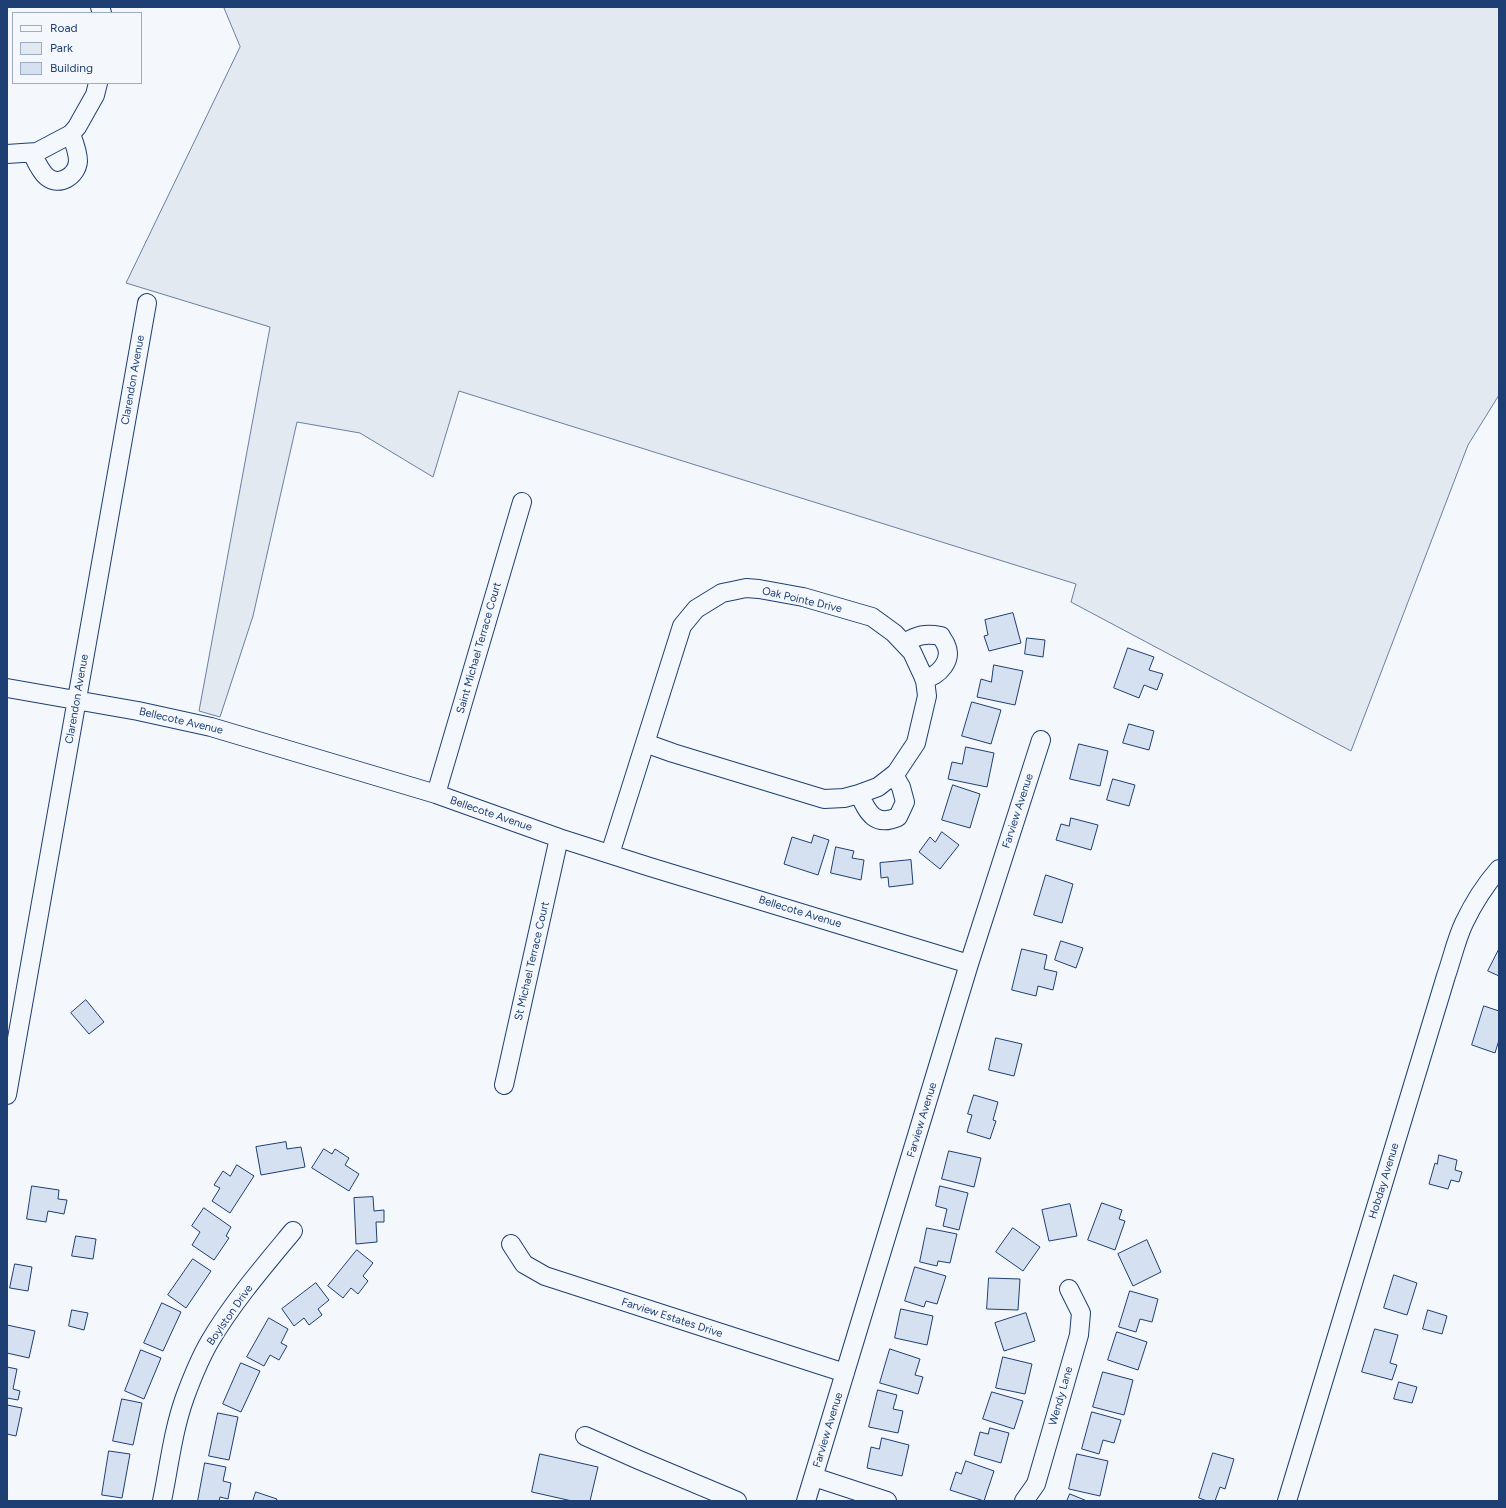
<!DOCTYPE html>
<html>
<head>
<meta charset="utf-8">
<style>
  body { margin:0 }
  #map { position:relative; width:1506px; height:1508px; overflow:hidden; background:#f4f7fb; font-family:Figtree,sans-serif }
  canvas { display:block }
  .frame { position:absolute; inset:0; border:8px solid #1d3f73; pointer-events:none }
  .legend { position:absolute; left:12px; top:12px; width:130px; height:72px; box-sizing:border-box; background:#f4f7fb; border:1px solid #9eadc5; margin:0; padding:5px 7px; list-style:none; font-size:12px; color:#1d3f73 }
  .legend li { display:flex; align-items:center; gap:8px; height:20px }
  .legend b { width:20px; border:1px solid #9eadc5 }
</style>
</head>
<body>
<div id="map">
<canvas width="1506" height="1508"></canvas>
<div class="frame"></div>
<ul class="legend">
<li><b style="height:5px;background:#f4f7fb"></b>Road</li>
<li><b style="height:11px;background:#e3e9f0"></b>Park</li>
<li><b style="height:11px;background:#d5e0f0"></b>Building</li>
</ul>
</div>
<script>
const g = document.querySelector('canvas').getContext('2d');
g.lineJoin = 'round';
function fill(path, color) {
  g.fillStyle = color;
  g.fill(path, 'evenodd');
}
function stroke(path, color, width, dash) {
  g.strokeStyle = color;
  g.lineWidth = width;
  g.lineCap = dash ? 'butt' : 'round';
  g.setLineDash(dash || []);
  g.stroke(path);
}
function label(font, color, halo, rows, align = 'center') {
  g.font = font + ' Figtree,sans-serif';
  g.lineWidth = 3;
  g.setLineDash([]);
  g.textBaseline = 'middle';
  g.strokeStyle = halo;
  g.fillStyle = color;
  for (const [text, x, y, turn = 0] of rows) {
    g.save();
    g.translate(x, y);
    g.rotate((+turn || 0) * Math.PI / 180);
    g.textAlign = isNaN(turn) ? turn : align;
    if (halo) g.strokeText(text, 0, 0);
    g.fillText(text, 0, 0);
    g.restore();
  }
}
const green = new Path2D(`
  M224,7H1499V395L1468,445L1351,751L1071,602L1076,584L459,391L433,477L360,433L297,422L253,616L220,717L199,711L270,327L126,283L240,47Z`);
fill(green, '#e3e9f0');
stroke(green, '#687fa3', 1);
const building = new Path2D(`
  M1013,613L1021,643L989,651L984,636L988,635L985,620Z
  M1027,638L1045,640L1043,657L1025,654Z
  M1128,648L1154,657L1149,670L1163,674L1157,690L1144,685L1139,698L1114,688Z
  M994,665L1023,671L1015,705L977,697L981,679L991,682Z
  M972,702L1001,710L991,744L962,736Z
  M1129,724L1154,731L1149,750L1123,743Z
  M1079,744L1108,751L1100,786L1070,779Z
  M966,747L994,753L987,787L948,779L952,762L962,764Z
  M1113,779L1135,785L1129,806L1107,800Z
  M953,785L980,794L970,828L942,820Z
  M1071,818L1098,825L1091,850L1056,840L1061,824L1069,826Z
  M942,832L959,845L940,869L919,852L930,837L935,842Z
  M814,835L829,840L818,875L784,864L792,837L811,843Z
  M836,847L854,851L852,858L864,860L861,880L831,873Z
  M911,860L913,884L889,887L888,877L881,878L880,863Z
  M1046,875L1073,884L1062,923L1034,915Z
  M1061,941L1083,948L1076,968L1055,960Z
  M1022,949L1047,955L1044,969L1057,972L1053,990L1038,986L1036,996L1012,990Z
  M1499,949V976L1488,971Z
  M86,1000L104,1022L89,1034L71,1013Z
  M1484,1006L1499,1011V1040L1495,1053L1472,1045Z
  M996,1038L1022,1044L1014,1076L989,1070Z
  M974,1095L998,1102L993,1120L996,1121L990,1139L967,1132L972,1115L968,1114Z
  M286,1142L287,1149L301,1147L305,1167L261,1175L256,1147Z
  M324,1149L332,1154L335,1149L349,1158L345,1165L359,1174L349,1191L312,1168Z
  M949,1151L981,1158L974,1187L942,1179Z
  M1439,1155L1457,1160L1455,1170L1462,1172L1459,1182L1451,1180L1448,1189L1429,1184L1435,1163L1437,1164Z
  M237,1165L254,1176L230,1213L212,1201L220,1188L214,1185L223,1171L230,1176Z
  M32,1186L59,1190L58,1199L67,1200L64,1214L48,1211L46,1222L27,1219Z
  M940,1186L968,1193L959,1230L943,1226L947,1209L936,1206Z
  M373,1197L374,1211L384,1210V1222H376L377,1242L356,1244L354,1198Z
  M1102,1203L1122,1210L1119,1219L1125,1221L1115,1250L1088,1240Z
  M1070,1204L1077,1236L1049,1241L1042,1210Z
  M204,1208L231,1227L226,1236L229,1238L214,1260L192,1245L200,1232L192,1226Z
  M927,1228L957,1234L950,1263L938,1261L937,1266L920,1262Z
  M1013,1228L1040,1247L1023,1271L996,1252Z
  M76,1236L96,1239L93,1259L72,1256Z
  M1147,1240L1161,1272L1133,1286L1118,1254Z
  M357,1250L373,1263L363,1276L368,1281L358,1294L351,1288L343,1298L328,1286Z
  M193,1259L211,1271L186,1308L168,1295Z
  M15,1264L32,1267L28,1291L10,1288Z
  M915,1267L946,1276L937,1304L926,1301L924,1307L905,1301Z
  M1394,1275L1417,1283L1407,1315L1384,1308Z
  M989,1278L1020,1279L1018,1310L987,1309Z
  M316,1283L329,1300L318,1309L322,1315L309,1325L304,1318L294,1326L282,1309Z
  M1130,1291L1158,1299L1152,1322L1140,1319L1136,1332L1119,1327Z
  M162,1303L181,1312L163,1351L144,1343Z
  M901,1309L933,1316L927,1345L895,1338Z
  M72,1310L88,1313L84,1330L69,1326Z
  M1428,1310L1447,1316L1442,1334L1423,1329Z
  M1026,1313L1035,1341L1004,1351L995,1323Z
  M269,1318L288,1329L281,1343L287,1346L279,1360L270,1355L264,1366L247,1357Z
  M7,1325L35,1331L29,1358L7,1353Z
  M1375,1329L1398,1335L1390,1363L1397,1365L1392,1380L1362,1372Z
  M1117,1332L1147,1342L1138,1370L1108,1360Z
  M890,1349L920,1359L915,1375L923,1377L918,1394L880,1383Z
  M141,1350L161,1358L144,1399L125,1391Z
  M1003,1357L1032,1364L1025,1394L996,1388Z
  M241,1363L260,1371L241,1412L223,1404Z
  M7,1367L17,1369L13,1389L20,1391L18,1400L7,1398Z
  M1103,1372L1133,1380L1124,1415L1093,1407Z
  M1399,1382L1417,1387L1412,1403L1394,1399Z
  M878,1390L897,1395L893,1409L903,1411L898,1433L869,1427Z
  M992,1392L1023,1401L1014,1429L983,1419Z
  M122,1399L142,1403L133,1445L113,1441Z
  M7,1405L22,1408L16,1436L7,1434Z
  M1092,1412L1121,1420L1114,1443L1103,1440L1099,1454L1082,1449Z
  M218,1413L238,1417L229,1460L209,1456Z
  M990,1428L1009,1433L1001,1463L974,1455L980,1432L988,1434Z
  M882,1438L909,1445L902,1476L867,1468L871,1447L879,1449Z
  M109,1451L130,1454L122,1498L102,1495Z
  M1213,1453L1234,1459L1225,1489L1220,1487L1215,1501H1207L1199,1498Z
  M540,1454L598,1467L590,1501H572L532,1492Z
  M1077,1454L1108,1461L1100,1496L1069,1489Z
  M966,1461L994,1471L984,1501L950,1490L956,1472L961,1474Z
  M205,1463L226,1467L223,1481L231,1483L228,1499L220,1497L219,1501H198Z
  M256,1492L277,1499L276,1501H253Z
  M1070,1494L1087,1501H1067Z`);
fill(building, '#d5e0f0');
stroke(building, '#1d3f73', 1);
const minor = new Path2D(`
  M100,7L102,13
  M32,153C36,161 40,171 47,177C59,187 77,176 78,161C78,152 74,142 71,134
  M7,154L37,152L71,134L77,127L95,95L98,83
  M904,643C918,635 925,633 941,636C942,639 945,642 946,645C953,660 939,676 924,679
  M7,688L138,711L211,727L436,794L559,838L650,867L969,964
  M436,794L522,502
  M859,794C868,813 875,827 898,817L905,802L901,787L894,775
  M610,854L682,626L696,609L722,593L732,591L746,588L759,589L803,597L872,617L894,633L912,652L925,680L927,696L916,743L896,773L878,787L859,794L844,798L824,799L673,753L645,743
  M504,1085L559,838
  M7,1095L147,303
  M511,1244L524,1264L545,1276L845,1373
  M585,1436L639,1460L737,1501
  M814,1477L887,1501
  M162,1501C169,1467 173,1430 185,1397C192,1378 200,1358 210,1341C233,1302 264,1266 293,1231
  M806,1501L969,964L1041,740
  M1024,1501L1036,1484L1079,1335L1081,1313L1069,1289
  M1287,1501L1446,976C1452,959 1456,940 1464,923C1473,904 1485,885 1499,869`);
stroke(minor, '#1d3f73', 20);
stroke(minor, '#f4f7fb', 18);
label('11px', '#1d3f73', '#f4f7fb', [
  ["Clarendon Avenue",133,380,-80],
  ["Oak Pointe Drive",802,600,13],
  ["Saint Michael Terrace Court",479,648,-74],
  ["Clarendon Avenue",77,699,-80],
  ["Bellecote Avenue",181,721,13],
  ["Farview Avenue",1018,811,-72],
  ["Bellecote Avenue",491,814,19],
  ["Bellecote Avenue",800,912,17],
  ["St Michael Terrace Court",532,961,-77],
  ["Farview Avenue",922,1120,-73],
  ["Hobday Avenue",1384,1181,-73],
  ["Boylston Drive",230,1315,-55],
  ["Farview Estates Drive",672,1318,18],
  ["Wendy Lane",1061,1396,-74],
  ["Farview Avenue",828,1430,-73]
]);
</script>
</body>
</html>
